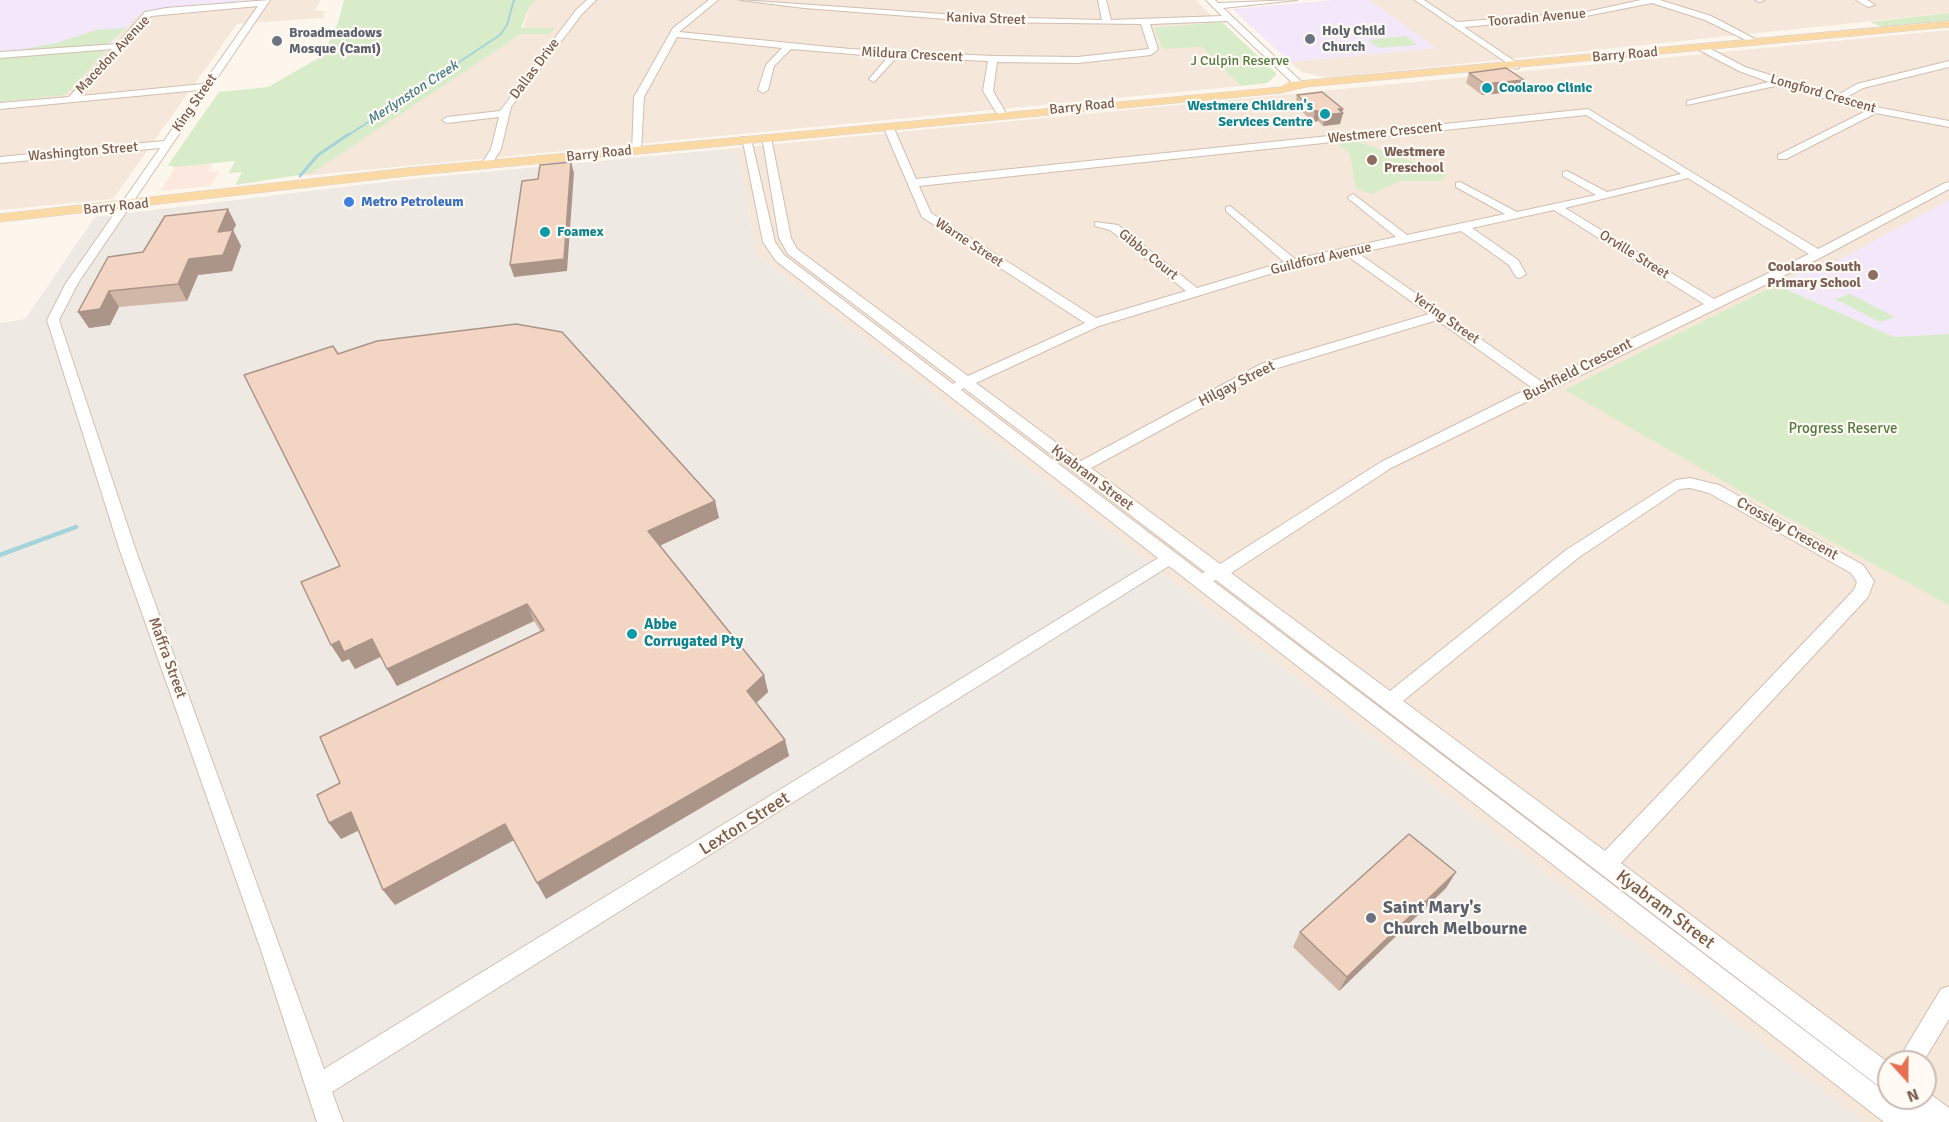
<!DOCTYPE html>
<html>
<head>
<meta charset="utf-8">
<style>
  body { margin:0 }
  #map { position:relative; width:1949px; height:1122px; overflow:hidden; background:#fdf6ec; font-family:Signika,sans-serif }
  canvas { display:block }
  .north { position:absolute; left:1877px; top:1050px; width:60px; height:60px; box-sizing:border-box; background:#fffaf3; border:2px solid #cabbb1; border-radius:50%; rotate:159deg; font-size:16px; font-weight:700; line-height:24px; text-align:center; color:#7a5c4d }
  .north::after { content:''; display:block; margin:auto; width:21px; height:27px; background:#e76f51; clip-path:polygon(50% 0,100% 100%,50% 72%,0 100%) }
</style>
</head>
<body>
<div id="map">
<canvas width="1949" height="1122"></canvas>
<div class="north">N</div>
</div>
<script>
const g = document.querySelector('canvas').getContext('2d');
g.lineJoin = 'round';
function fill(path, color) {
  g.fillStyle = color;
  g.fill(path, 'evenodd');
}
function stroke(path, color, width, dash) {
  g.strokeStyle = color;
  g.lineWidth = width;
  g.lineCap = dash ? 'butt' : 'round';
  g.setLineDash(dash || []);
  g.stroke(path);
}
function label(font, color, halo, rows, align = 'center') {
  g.font = font + ' Signika,sans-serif';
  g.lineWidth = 4.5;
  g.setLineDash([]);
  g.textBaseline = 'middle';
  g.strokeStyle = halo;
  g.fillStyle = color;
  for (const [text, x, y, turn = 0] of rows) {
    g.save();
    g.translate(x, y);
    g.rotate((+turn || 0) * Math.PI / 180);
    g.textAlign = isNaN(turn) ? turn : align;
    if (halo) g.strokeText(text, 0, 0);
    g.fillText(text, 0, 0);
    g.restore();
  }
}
fill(new Path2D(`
  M0,0H321L314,11H326L322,18L237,24L113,199L0,210Z
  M537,0H1196L1218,22L1155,28L1202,46L1241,86L303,176L521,34L530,5Z
  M1369,0H1949V13L1327,78L1301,72L1290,62L1435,48Z
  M1949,30V1122H1862L757,255L738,153L725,149ZM1889,1062H1925V1098H1889Z`), '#f5e8da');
fill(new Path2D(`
  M213,163L208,172L219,171L210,186L161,191L176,166Z`), '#fde8e0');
fill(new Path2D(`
  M725,149L738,153L757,255L1863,1122H0V323L25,319L95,217L401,180Z`), '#efe9e4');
fill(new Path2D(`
  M0,0H254L148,11L137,16L113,42L108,44L0,52Z
  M1334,0H1369L1436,48L1290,62L1232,9Z
  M1949,200V334L1894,337L1776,285L1817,265L1839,260Z`), '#f3e8fa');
fill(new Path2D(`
  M344,0H537L530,5L521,28H555L550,34H521L312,173L235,185L242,172L229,173L235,161L174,167L168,165L219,92L268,87L322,56L338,23Z
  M1949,13V20L1882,27L1870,22Z
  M1218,22L1223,23L1277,74L1267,83L1241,86L1202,47L1163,49L1154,28Z
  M127,28L108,44L13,51L57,43L96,30Z
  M1406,36L1417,45L1379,48L1368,40Z
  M102,51L105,52L65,95L0,102V58Z
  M1362,136L1366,140L1359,142L1448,175L1439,181H1400L1373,194L1356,189L1350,154L1333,140Z
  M1776,285L1894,337L1949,334V605L1770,508L1565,390Z
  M1850,294L1895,317L1880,322L1835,299Z`), '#d8ecc9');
stroke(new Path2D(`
  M347,136L500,35L507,25L514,0`), '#a5d3da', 2);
stroke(new Path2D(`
  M300,176L318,155L349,134`), '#a5d3da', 3);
stroke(new Path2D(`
  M0,555L76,527`), '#a5d3da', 4.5);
const minor = new Path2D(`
  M270,0L78,283L59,320L136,551L324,1069L1158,558L776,261L763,242L742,137L751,139L775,242L784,255L953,384L956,382L788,254L779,238L762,136L771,138L791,238L797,249L968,376L1085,323L922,217L883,126L885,124L893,126L916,179L1588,109L1818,249L1945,183L1949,182V189L1822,257L1391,468L1231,573L1390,691L1566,550L1676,480L1690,478L1719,485L1863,565L1874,581L1868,597L1621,863L1889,1063V1090L1880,1087L1216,580L1213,581L1888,1094L1889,1092V1098H1925V1090L1949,1108V1122H1884L1169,566L332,1092L343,1122H317L262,953L120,551L47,320L66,283L160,148L0,163V157L164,141L199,90L0,109V103L69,97L112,49L0,58V52L117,44L145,12L166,8ZM258,6L203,84L80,96L151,16ZM1586,115L1681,174L1607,192L1567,171L1563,172V176L1596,195L1517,212L1460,182L1456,183V187L1505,214L1407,235L1353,194L1348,197L1349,199L1396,237L1295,259L1230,206L1226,207V211L1284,262L1197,288L1118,225L1095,222V226L1110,230L1186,291L1096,318L931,213L919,186ZM1688,178L1809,254L1714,299L1565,208ZM1554,210L1704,304L1542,382L1358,253L1461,231L1509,265L1516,277L1520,278L1526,274L1518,260L1472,228ZM1346,255L1429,314L1261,364L1081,461L976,383L1099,326L1296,266ZM1437,320L1531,387L1381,462L1220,564L1091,468L1271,370ZM964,388L1205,572L1202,573L961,390ZM1690,488L1709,493L1851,573L1857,582L1854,590L1605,851L1403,701L1578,558L1680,489Z
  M587,0H596L582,14L511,107L501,149L490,167H482L481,165L491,149L499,117L447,123L442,120L447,117L500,111L576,10Z
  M709,0H718L679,32L850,49L993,56L1078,57L1149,49L1141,24L986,22L804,8L740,0L986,17L1102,20L1098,0H1106L1111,20L1222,16L1206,0H1215L1218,3L1297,0L1223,8L1306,86L1298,88L1227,21L1150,24L1158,49L1151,55L1078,63L997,62L993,91L1007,115L1002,118L999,117L983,91L988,61L897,57L874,82L869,79L888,57L791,49L774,66L768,90L763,93L758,90L766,65L782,48L677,37L644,97L641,150L632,152L634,97L673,28Z
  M1415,0H1424L1457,22L1586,12L1641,0H1660L1711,16L1761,42L1754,44L1705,20L1652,3L1586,16L1464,27L1519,64V68L1516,69Z
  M1755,0H1764L1760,2Z
  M1856,0H1867L1875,5L1868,7Z
  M1699,46H1705L1745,67L1836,96L1857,84L1949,61V67L1863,88L1845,98L1876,107L1949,121V127L1876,113L1786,159H1778V155L1866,111L1780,85L1687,105V101L1769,82L1739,71L1699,50Z
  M1949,986V1019L1923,1062H1897L1941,989Z`);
const major = new Path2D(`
  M1949,21V27L1306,87L1281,93L407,176L0,222V214L407,168L1281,87L1290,82Z`);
stroke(minor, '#d1beb0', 2);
stroke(major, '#dad1cd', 1);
fill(minor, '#fff');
fill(major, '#fbd9a5');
fill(new Path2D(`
  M1469,73L1520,91L1482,95L1466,83Z
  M1297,95L1343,109L1342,112L1343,113L1340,124L1323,126L1318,121L1313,122L1295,105Z
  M228,209L236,225L233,230L241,246L232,271L198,275L187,301L119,307L110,325L89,328L78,312L143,252Z
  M338,354L715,501L719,518L659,546L764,675L768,692L756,703L785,740L789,756L546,899L514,840L395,905L383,890L358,831L341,839L329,823L340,783L541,632L534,621L397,686L381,657L355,669L349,659L342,662Z
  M1456,872L1446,888L1339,991L1293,947L1300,932Z`), '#d1b7a8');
fill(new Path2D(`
  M1524,80L1520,91L1482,95L1485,84Z
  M1338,109H1343L1342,113H1343L1340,124L1323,126L1325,115Z
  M1315,111H1321L1318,121L1313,122Z
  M571,162L574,173L567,271L514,277L510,265Z
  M228,209L236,225L233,230L241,246L232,271L198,275L187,301L178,284L189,259L218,232Z
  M109,291L119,307L110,325L89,328L78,312Z
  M715,501L719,518L653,549L648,531Z
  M527,604L534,621L397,686L387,669Z
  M372,639L382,656L355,669L349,659L342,662L331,645L339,641Z
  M764,675L768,692L751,708L747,691Z
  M785,740L789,756L546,899L537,883Z
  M351,812L363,828L341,839L329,823Z
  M505,824L514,840L395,905L383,890Z
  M1456,872L1446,888L1339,991L1347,977Z`), '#aa9588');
const building = new Path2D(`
  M1506,68L1524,80L1485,84L1469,73Z
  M1322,92L1343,109H1338L1343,113L1325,115L1321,111H1315L1297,95Z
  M571,162L564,259L510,265L522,181L538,179L540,165Z
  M228,209L218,232L233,230L223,255L189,259L178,284L109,291L100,309L78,312L108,257L143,252L165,216Z
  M516,324L562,332L715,501L648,531L764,675L747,691L785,740L537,883L505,824L383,890L351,812L329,823L317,795L340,783L320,737L544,630L527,604L387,669L372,639L344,652L339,641L331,645L301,582L340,566L244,375L333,346L338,354L377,341Z
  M1409,834L1456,872L1347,977L1300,932Z`);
fill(building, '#f3d5c3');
stroke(building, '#aa9588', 1.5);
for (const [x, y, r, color] of [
  [1310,39,6,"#6b7280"],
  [277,41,6,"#6b7280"],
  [1487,88,6,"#0f9aa8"],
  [1325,114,6,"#0f9aa8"],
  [1372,160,6,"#8d6e63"],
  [349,202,6,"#3f7fe0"],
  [545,232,6,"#0f9aa8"],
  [1873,275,6,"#8d6e63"],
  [632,634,6,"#0f9aa8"],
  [1371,918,6,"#6b7280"]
]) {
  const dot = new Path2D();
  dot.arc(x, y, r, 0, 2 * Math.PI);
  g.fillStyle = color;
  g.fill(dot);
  stroke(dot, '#fffaf3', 2);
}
label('14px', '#7a5c4d', '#fffaf3', [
  ["Tooradin Avenue",1537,18,-5],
  ["Kaniva Street",986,19,2],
  ["Macedon Avenue",113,55,-47],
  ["Mildura Crescent",912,55,3],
  ["Barry Road",1625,55,-5],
  ["Dallas Drive",535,69,-53],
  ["Longford Crescent",1823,94,16],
  ["King Street",195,103,-55],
  ["Barry Road",1082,107,-6],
  ["Westmere Crescent",1385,133,-6],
  ["Washington Street",83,152,-5],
  ["Barry Road",599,154,-6],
  ["Barry Road",116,207,-6],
  ["Warne Street",969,243,33],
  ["Gibbo Court",1148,255,39],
  ["Orville Street",1634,255,32],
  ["Guildford Avenue",1321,259,-13],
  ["Yering Street",1446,319,35]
]);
label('bold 14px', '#5b616d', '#fffaf3', [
  ["Holy Child",1322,31],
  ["Church",1322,47],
  ["Broadmeadows",289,33],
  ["Mosque (Cami)",289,49]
], 'left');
label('14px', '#537a41', '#fffaf3', [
  ["J Culpin Reserve",1240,61]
]);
label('bold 14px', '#0d838f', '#fffaf3', [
  ["Coolaroo Clinic",1499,88],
  ["Westmere Children's",1313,106,"right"],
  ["Services Centre",1313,122,"right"],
  ["Foamex",557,232]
], 'left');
label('italic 14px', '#437c86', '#fffaf3', [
  ["Merlynston Creek",413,93,-33]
]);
label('bold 14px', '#785e54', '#fffaf3', [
  ["Westmere",1384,152],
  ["Preschool",1384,168],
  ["Coolaroo South",1861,267,"right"],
  ["Primary School",1861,283,"right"]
], 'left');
label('bold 14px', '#366cbe', '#fffaf3', [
  ["Metro Petroleum",361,202]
], 'left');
label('15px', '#7a5c4d', '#fffaf3', [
  ["Bushfield Crescent",1578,370,-27],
  ["Hilgay Street",1237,384,-27],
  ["Kyabram Street",1092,478,37],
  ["Crossley Crescent",1787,529,29],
  ["Maffra Street",167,658,70]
]);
label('15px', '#537a41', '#fffaf3', [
  ["Progress Reserve",1843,429]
]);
label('bold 15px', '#0d838f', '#fffaf3', [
  ["Abbe",644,625],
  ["Corrugated Pty",644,642]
], 'left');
label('18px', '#7a5c4d', '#fffaf3', [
  ["Lexton Street",745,824,-32],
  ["Kyabram Street",1665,910,37]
]);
label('bold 18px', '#5b616d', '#fffaf3', [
  ["Saint Mary's",1383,908],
  ["Church Melbourne",1383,929]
], 'left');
</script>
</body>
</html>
